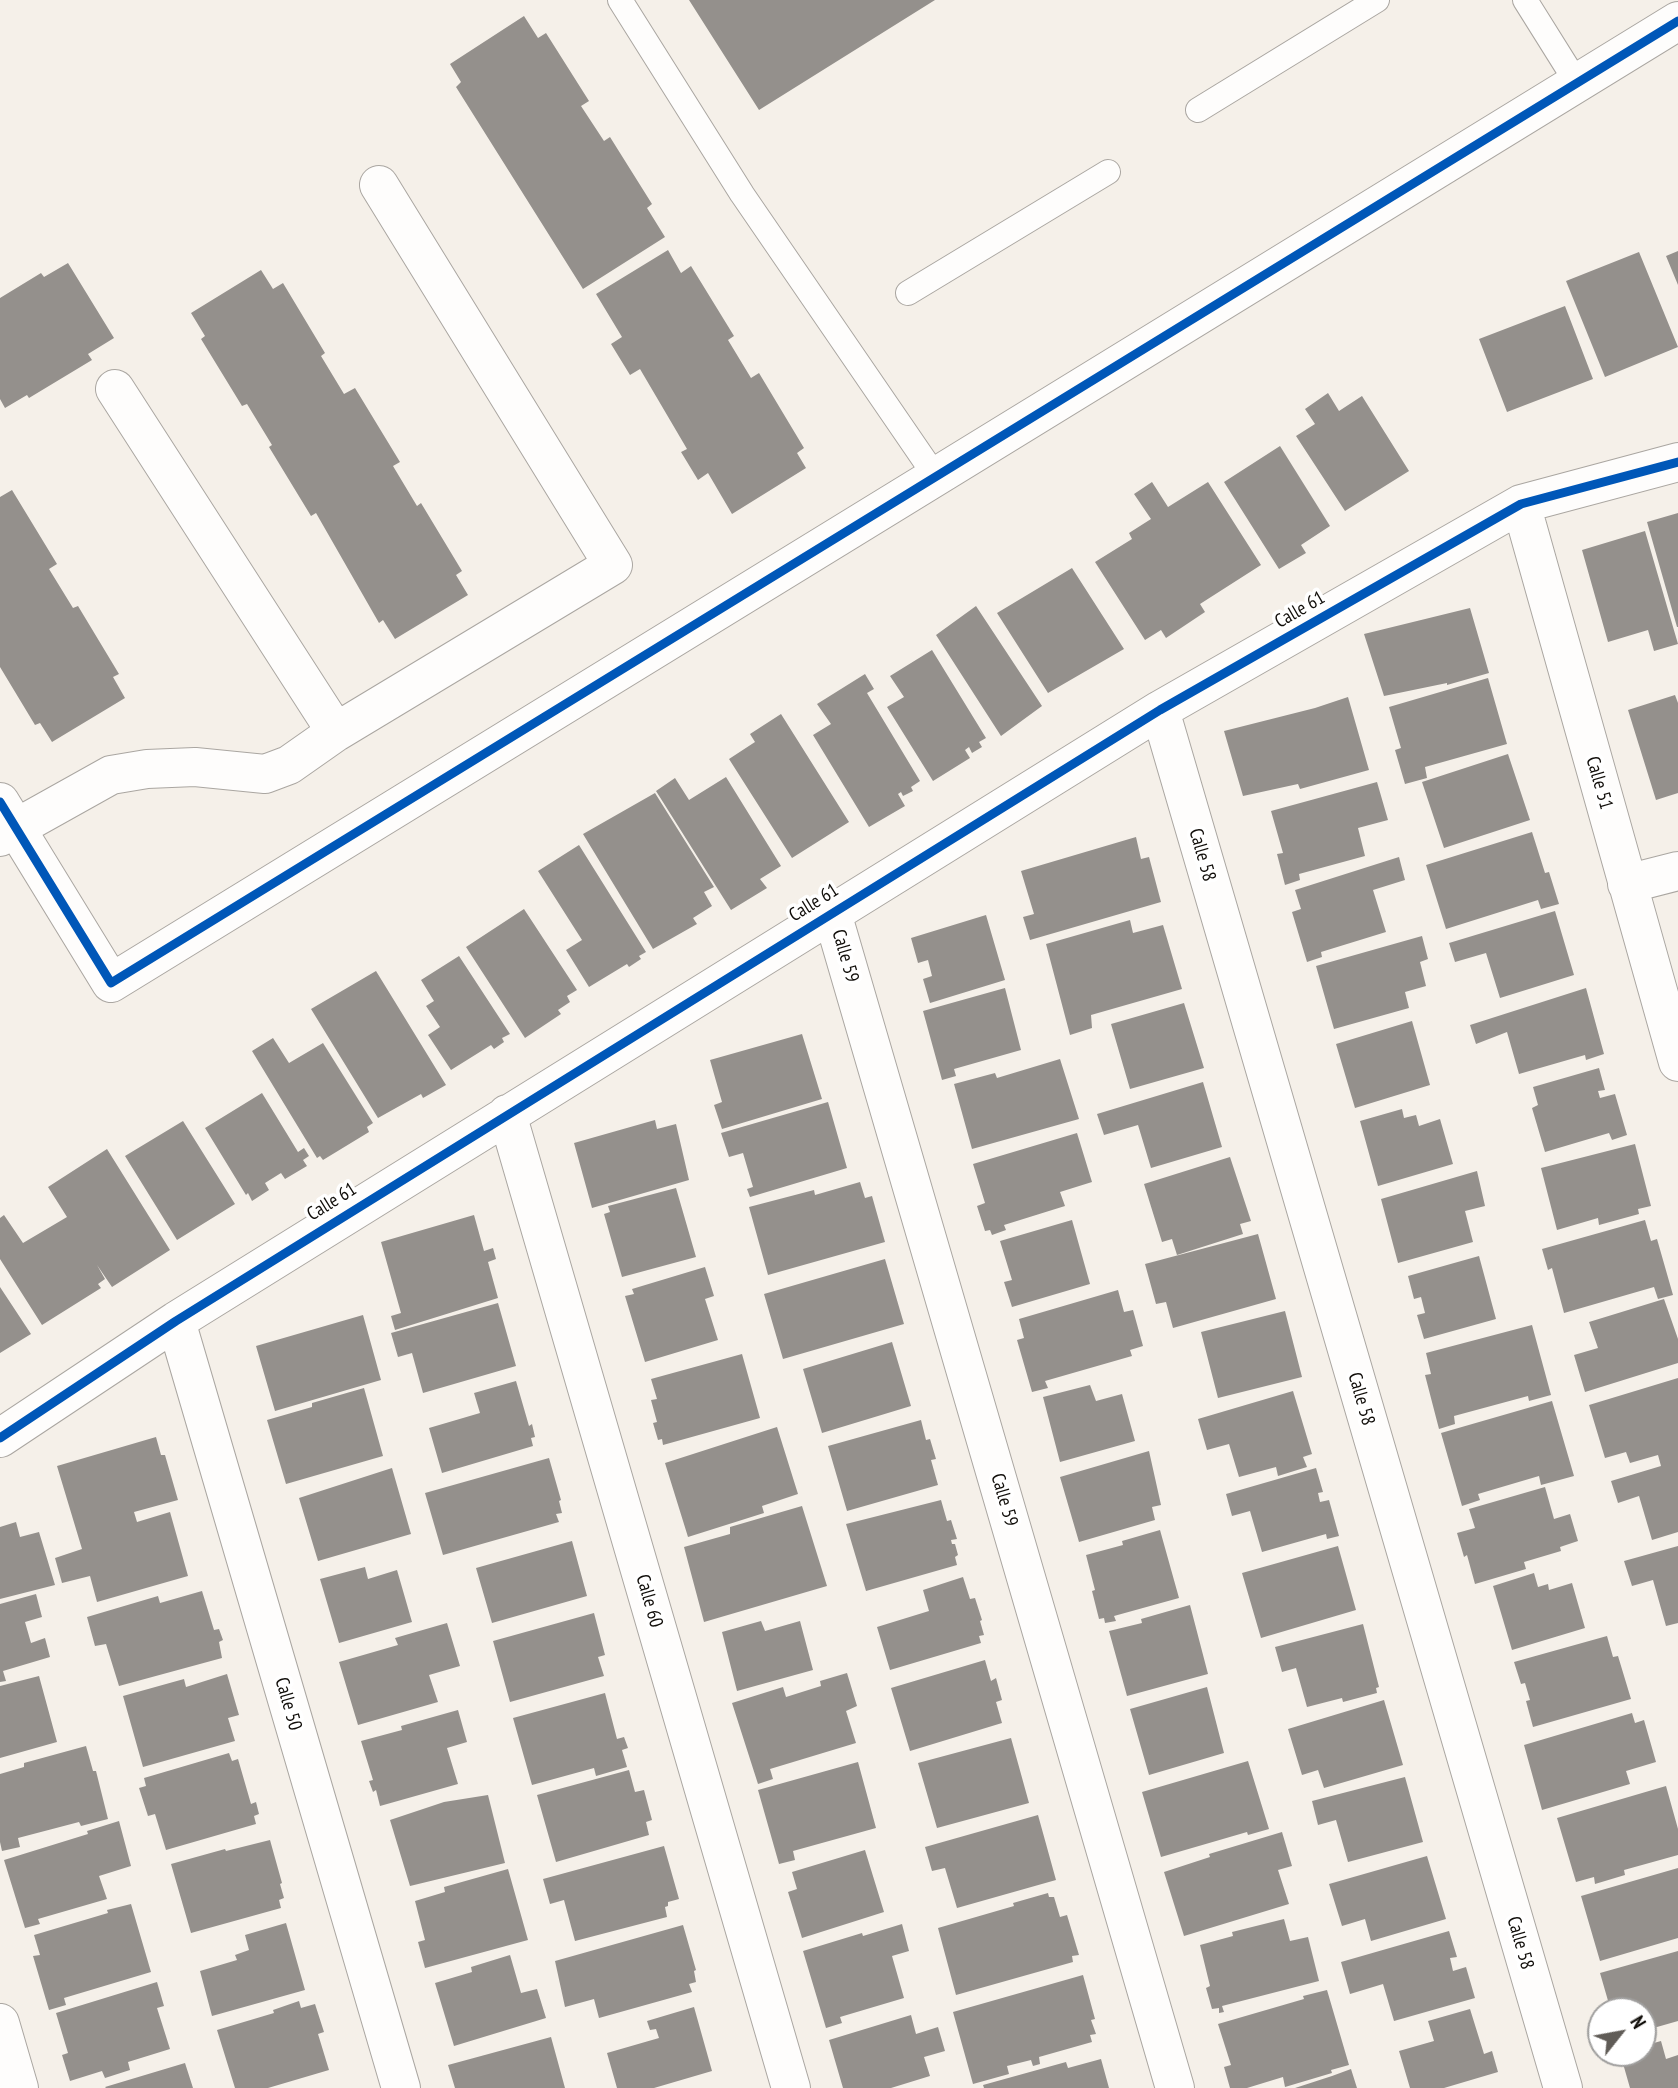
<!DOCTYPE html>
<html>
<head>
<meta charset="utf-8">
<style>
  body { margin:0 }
  #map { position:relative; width:1678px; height:2088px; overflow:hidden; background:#f5f0e9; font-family:"PT Sans Narrow",sans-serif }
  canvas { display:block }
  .north { position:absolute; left:1587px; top:1997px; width:70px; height:70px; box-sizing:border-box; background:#fff; border:2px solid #9f9e9d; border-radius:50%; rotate:59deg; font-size:19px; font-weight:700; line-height:28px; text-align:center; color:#100d09 }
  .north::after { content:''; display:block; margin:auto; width:24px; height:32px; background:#605c57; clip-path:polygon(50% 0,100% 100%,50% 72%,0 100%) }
</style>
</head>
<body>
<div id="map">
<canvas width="1678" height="2088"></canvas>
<div class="north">N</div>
</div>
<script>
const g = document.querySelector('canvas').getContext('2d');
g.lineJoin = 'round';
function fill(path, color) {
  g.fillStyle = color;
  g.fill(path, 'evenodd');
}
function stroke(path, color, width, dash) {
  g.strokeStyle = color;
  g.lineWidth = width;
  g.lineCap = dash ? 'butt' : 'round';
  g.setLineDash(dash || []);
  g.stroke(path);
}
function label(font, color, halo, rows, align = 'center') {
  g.font = font + ' "PT Sans Narrow",sans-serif';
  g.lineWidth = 7;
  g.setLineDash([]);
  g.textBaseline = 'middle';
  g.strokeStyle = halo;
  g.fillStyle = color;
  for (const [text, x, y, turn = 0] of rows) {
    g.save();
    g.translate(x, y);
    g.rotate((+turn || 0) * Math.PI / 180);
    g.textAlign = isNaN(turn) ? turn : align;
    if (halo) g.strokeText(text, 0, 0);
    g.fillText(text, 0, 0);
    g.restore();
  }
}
fill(new Path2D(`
  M689,0H935L759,110Z
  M524,16L538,38L546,33L589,101L581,106L604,141L610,137L652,204L647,208L665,237L583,289L456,87L461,82L450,64Z
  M668,250L681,273L691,266L734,336L728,340L751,378L759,373L804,448L797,453L806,468L732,514L708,473L698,480L681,452L687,449L640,369L630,375L611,344L622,337L596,294Z
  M1678,251V285L1666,256Z
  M1639,252L1678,347L1605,377L1566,281Z
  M68,263L114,338L88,354L92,360L29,398L27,395L5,408L0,399V298L41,273L44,277Z
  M261,270L273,289L283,283L325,353L321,356L344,394L355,388L400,462L393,466L417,506L421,503L462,571L456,575L468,595L395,639L383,620L379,623L316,513L311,516L269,447L272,445L247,404L242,406L201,339L205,336L191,313Z
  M1565,306L1593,379L1507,412L1479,339Z
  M1328,393L1339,411L1362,396L1409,471L1345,511L1296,436L1315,424L1305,409Z
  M1280,446L1330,526L1301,545L1306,553L1279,569L1224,482Z
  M1152,482L1168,507L1208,482L1261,565L1200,604L1205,612L1166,638L1161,630L1145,640L1095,562L1132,539L1129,533L1151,519L1134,494Z
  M12,490L57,564L49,569L73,608L78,606L119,674L113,677L125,698L52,742L40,723L35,725L0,667V497Z
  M1678,513V627H1677L1647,522Z
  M1645,531L1678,644L1654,651L1648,630L1608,642L1582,550Z
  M1072,568L1124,649L1048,693L997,613Z
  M976,606L1042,706L1001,736L936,635Z
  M1470,608L1489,673L1447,685V683L1384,696L1364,634Z
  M932,650L986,738L979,742L982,747L972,753L969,747L965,750L970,758L933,781L887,707L904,697L890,676Z
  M865,674L874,689L867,693L920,781L911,787L913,791L903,796L901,792L898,794L905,806L869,827L813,735L831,724L817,704Z
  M1488,678L1507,744L1425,767L1427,778L1405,784L1395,750L1401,748L1389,707Z
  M1675,695L1678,703V793L1656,800L1628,710Z
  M1348,697L1369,770L1300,789L1298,784L1243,796L1224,731L1315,708Z
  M781,714L849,822L792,858L729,759L755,742L750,734Z
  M1508,754L1530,820L1444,848L1422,782Z
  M726,777L781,866L760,879L767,888L731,910L656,791L675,778L689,800Z
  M1377,782L1388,820L1358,828L1365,856L1299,874L1300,880L1285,885L1277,854L1283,853L1271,811Z
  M655,793L714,887L704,892L712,906L693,918L697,924L653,949L583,834Z
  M1532,832L1545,873L1549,872L1559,904L1541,909L1538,900L1446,929L1426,865Z
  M1136,837L1141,859L1149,857L1161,902L1030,940L1023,917L1034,914L1021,871Z
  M579,845L646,952L639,956L641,959L629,967L627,964L589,987L566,950L582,940L538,871Z
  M1399,857L1405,880L1373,890L1386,932L1321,952L1322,957L1307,962L1292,912L1301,909L1295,890Z
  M524,909L577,990L567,996L570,1002L558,1010L561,1014L525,1038L466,947Z
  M1555,911L1574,975L1500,998L1486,953L1455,962L1449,943Z
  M986,915L1005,980L930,1003L923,979L932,976L928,960L918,963L911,938Z
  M1130,920L1133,933L1163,925L1182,989L1091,1015L1092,1028L1070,1035L1046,944Z
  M1422,936L1428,959L1420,962L1426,986L1405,992L1409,1008L1334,1029L1316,966Z
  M459,956L510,1034L502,1038L504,1042L494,1049L491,1045L451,1070L428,1035L440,1027L426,1006L434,1001L421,980Z
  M376,971L446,1085L423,1098L421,1094L378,1118L311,1009Z
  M1005,988L1021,1050L954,1069L956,1076L942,1080L923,1011Z
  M1586,988L1604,1054L1586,1060L1585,1055L1519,1074L1507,1032L1476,1044L1470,1025Z
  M1184,1003L1204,1068L1130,1089L1111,1024Z
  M1412,1021L1430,1085L1355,1108L1336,1044Z
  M802,1034L822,1099L722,1129L714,1105L722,1102L710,1060Z
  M273,1038L289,1063L323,1043L373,1123L367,1127L369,1132L323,1160L320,1156L317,1158L252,1051Z
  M1060,1059L1079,1119L972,1149L954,1084L995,1073L997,1078Z
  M1599,1068L1605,1090L1598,1091L1600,1098L1615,1094L1627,1135L1612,1140L1609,1133L1545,1152L1532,1108L1538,1105L1533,1087Z
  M1203,1082L1222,1147L1151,1168L1138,1125L1104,1135L1097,1114Z
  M262,1093L298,1152L304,1148L309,1156L303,1160L307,1166L285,1179L281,1173L265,1183L269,1190L252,1201L248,1193L246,1195L205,1128Z
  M828,1102L847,1168L750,1197L747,1189L753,1187L743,1153L729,1157L721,1133Z
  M1402,1109L1404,1118L1416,1115L1419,1126L1440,1119L1453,1164L1378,1186L1360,1121Z
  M655,1120L657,1129L676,1124L689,1180L592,1208L574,1143Z
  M183,1121L235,1204L177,1240L125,1156Z
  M1077,1133L1092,1182L1060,1192L1065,1206L1004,1225L1006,1230L992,1235L990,1230L985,1231L977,1206L985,1203L973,1164Z
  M1635,1144L1651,1206L1638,1209L1639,1214L1599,1225L1598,1218L1557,1230L1541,1168Z
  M107,1149L170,1250L112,1287L97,1265L105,1279L98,1284L101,1288L42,1325L0,1259V1218L4,1215L23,1243L67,1217L48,1187Z
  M1230,1157L1251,1221L1240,1224L1243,1234L1177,1255L1172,1239L1162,1242L1144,1184Z
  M1477,1171L1485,1206L1465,1211L1473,1242L1398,1263L1381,1199Z
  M860,1182L865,1198L872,1196L885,1242L768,1275L749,1207L814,1190L815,1195Z
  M676,1188L696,1257L622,1277L604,1214L610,1212L608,1206Z
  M474,1215L484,1251L493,1248L496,1259L488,1262L498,1298L395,1330L391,1316L401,1313L381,1242Z
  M1072,1220L1090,1284L1012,1307L1004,1282L1012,1280L1000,1241Z
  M1645,1220L1651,1241L1657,1239L1673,1295L1658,1299L1654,1287L1564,1313L1552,1268L1548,1270L1542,1249Z
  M1258,1234L1276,1299L1173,1328L1166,1302L1156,1304L1145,1264Z
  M1479,1256L1496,1319L1424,1339L1417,1315L1425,1313L1421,1297L1414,1299L1408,1276Z
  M885,1259L904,1324L783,1359L764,1294Z
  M705,1267L714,1296L705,1299L718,1340L645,1362L625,1296L634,1294L632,1289Z
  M0,1287L31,1334L0,1353Z
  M1118,1290L1124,1312L1133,1310L1143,1346L1130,1350L1132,1356L1045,1381L1048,1388L1032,1392L1017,1340L1024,1338L1019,1319Z
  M1664,1299L1678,1339V1363L1585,1392L1574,1355L1598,1348L1589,1322Z
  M498,1303L516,1366L423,1393L412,1353L398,1357L391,1333Z
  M1285,1311L1302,1377L1218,1398L1201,1332Z
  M363,1315L381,1380L275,1411L256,1346Z
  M1532,1325L1551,1395L1529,1401L1528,1396L1454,1416L1455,1424L1439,1429L1425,1375L1431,1374L1426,1353Z
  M892,1342L911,1406L822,1433L803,1369Z
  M742,1354L760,1418L663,1445L662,1439L658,1440L653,1423L657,1422L651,1400L657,1399L651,1379Z
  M1678,1378V1532L1652,1540L1639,1496L1618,1503L1611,1481L1661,1466L1658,1455L1630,1463L1626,1452L1605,1458L1589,1405Z
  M516,1381L529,1426L532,1424L535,1437L531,1438L533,1446L442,1473L429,1428L480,1413L474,1393Z
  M1090,1385L1096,1401L1122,1394L1135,1441L1060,1462L1043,1397Z
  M364,1388L383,1456L286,1484L267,1420L312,1407V1403Z
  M1293,1391L1312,1454L1303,1457L1307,1467L1278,1476L1276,1467L1239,1477L1229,1444L1207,1450L1198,1419Z
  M1552,1401L1574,1476L1541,1485L1539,1476L1478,1494L1480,1500L1462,1506L1441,1433Z
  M921,1420L926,1440L930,1439L936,1459L931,1460L938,1485L847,1511L828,1446Z
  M777,1427L798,1494L762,1506L764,1513L688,1537L665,1463Z
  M156,1437L161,1455H165L178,1500L134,1512L137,1522L170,1512L188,1576L97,1602L90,1576L62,1583L55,1558L82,1549L57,1466Z
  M1149,1451L1161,1505L1152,1507L1155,1520L1079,1542L1060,1477Z
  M549,1458L561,1500L559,1501L562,1513L556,1514L559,1522L443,1555L425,1493Z
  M392,1468L411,1534L318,1561L299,1498Z
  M1316,1468L1323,1492L1318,1493L1320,1502L1329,1500L1339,1536L1327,1539L1326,1534L1262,1552L1250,1511L1232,1516L1226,1494Z
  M1545,1487L1554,1519L1570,1514L1578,1541L1560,1547L1561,1551L1524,1562L1526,1569L1475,1584L1467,1555L1464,1557L1457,1533L1475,1528L1469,1509Z
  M941,1500L947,1521L951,1520L957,1539L951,1540L952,1544H955L958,1555L955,1557L957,1565L866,1591L846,1524Z
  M802,1506L827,1586L704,1622L684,1547L730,1534V1527Z
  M16,1522L20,1537L39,1532L55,1585L0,1599V1527Z
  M1160,1530L1179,1598L1114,1616L1116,1621L1105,1623L1104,1618L1099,1619L1092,1591L1095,1590L1086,1555L1123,1545L1122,1541Z
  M572,1541L587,1596L492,1623L476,1568Z
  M1338,1546L1356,1610L1261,1638L1242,1573Z
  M1678,1546V1623L1666,1626L1653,1580L1632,1586L1624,1561Z
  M365,1567L368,1579L397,1570L412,1622L339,1643L320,1579Z
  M1534,1573L1538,1587L1548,1584L1549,1590L1572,1583L1585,1628L1512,1650L1493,1586Z
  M963,1577L970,1599L975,1598L982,1620L980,1621L984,1635L979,1636L981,1643L890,1670L877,1627L929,1611L923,1590Z
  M202,1591L214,1630L219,1629L223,1640L219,1642L222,1658L119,1686L106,1644L95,1646L87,1617L158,1596L160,1603Z
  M36,1594L42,1617L25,1622L31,1643L45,1638L50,1657L3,1671L6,1681L0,1682V1604Z
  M1190,1605L1208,1674L1127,1696L1109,1631L1142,1623L1141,1619Z
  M594,1613L605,1655L598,1657L604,1676L510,1702L493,1641Z
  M761,1621L765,1631L800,1621L813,1670L737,1691L722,1632Z
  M447,1623L460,1666L429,1675L438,1702L358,1725L339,1662L398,1645L395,1638Z
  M1363,1624L1379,1687L1376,1688L1377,1693L1343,1702L1342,1698L1307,1707L1296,1668L1282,1672L1275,1647Z
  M1607,1636L1613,1657L1618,1656L1631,1699L1533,1727L1526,1701L1530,1700L1525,1683L1521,1684L1514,1662Z
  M985,1660L991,1681L996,1678L1002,1700L996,1702L1002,1723L910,1751L891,1688Z
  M847,1673L857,1706L846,1711L856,1743L770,1769L773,1779L758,1784L732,1703L783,1687L786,1697L821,1686L820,1681Z
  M227,1674L239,1715L228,1718L235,1741L143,1767L123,1696L184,1679L186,1687Z
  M39,1676L57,1742L0,1758V1686Z
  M1207,1687L1224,1753L1149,1775L1130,1709Z
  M605,1693L617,1739L624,1737L628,1748L622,1750L627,1767L596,1776L594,1768L532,1785L513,1718Z
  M1384,1700L1403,1765L1324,1788L1318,1770L1302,1775L1288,1729Z
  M458,1710L467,1742L447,1748L458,1784L380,1806L376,1790L373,1792L369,1781L373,1780L361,1741L402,1730L401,1726Z
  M1632,1713L1635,1723L1644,1720L1656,1762L1626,1771L1630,1784L1542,1810L1524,1745Z
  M1011,1738L1029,1803L937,1828L918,1763Z
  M86,1746L93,1771H96L108,1819L81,1826L79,1822L18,1838L20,1847L2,1851L0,1842V1774L24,1767V1763Z
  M229,1753L232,1761L238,1759L251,1804L256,1802L259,1814L254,1816L256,1824L166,1850L155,1814L148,1816L139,1788L146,1786L144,1778Z
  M1248,1761L1269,1829L1248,1835L1247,1832L1161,1857L1142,1792Z
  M858,1762L876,1828L793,1851L795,1860L779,1864L758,1790Z
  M629,1770L635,1792L644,1790L652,1820L646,1822L649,1835L556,1862L537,1795Z
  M1405,1777L1423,1842L1348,1862L1336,1820L1318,1825L1312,1801Z
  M1666,1786L1678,1829V1855L1624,1870L1625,1875L1595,1884L1594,1877L1576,1882L1557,1818Z
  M488,1795L505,1863L410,1886L390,1820L444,1802Z
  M1038,1815L1056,1880L957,1908L945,1868L932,1871L925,1847Z
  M119,1821L131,1866L99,1876L107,1899L38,1919L40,1924L25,1928L4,1860L88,1834L87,1831Z
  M1282,1832L1292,1866L1278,1870L1289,1904L1184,1936L1164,1872L1210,1857L1209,1854Z
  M270,1840L282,1883L280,1884L284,1898L279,1900L281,1908L191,1933L171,1864L225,1849L226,1851Z
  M664,1846L679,1899L668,1902V1906L665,1907L667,1917L575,1941L564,1900L550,1904L543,1879Z
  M865,1850L884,1912L802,1938L788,1892L797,1889L792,1872Z
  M1427,1856L1446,1919L1371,1941L1365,1919L1342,1926L1329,1884Z
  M1678,1868V1938L1600,1961L1581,1896Z
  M508,1869L528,1940L425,1968L418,1942L425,1940L415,1901L445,1892L444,1887Z
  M1048,1893L1049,1897H1054L1060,1917L1067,1915L1079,1955L1072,1956L1073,1962L956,1995L938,1928L1014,1906L1013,1903Z
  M131,1904L151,1972L64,1998L66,2005L49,2010L33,1956L40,1955L34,1935L108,1913L107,1910Z
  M1284,1919L1290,1941L1308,1937L1319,1981L1222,2006L1224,2012L1219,2013V2008L1212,2009L1206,1988L1210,1986L1200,1945L1233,1936L1232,1932Z
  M286,1923L305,1990L212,2016L200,1971L237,1960L235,1955L249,1950L245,1935Z
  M902,1924L909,1951L892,1956L904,1998L840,2017L842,2023L826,2028L803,1951L862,1933L863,1936Z
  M683,1925L696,1970L694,1971L696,1982L689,1984L692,1992L599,2018L594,1999L565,2007L555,1961Z
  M1449,1931L1457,1957L1450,1958L1453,1971L1466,1967L1475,1998L1394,2021L1383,1984L1350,1994L1341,1962Z
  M1678,1951V2021L1643,2031V2011H1611L1600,1973Z
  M510,1955L521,1993L537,1989L546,2018L454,2046L435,1983L472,1972L471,1967Z
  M1083,1975L1095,2019L1091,2020L1096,2034L1090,2035L1092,2042L1039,2057L1040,2064L1033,2066L1031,2060L1007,2066L1009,2074L973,2084L953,2012Z
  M157,1982L164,2006L157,2008L170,2049L128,2062L130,2070L105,2078L102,2071L70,2081L62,2055L68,2053L56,2013Z
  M1327,1990L1349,2065L1331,2070L1332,2073L1285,2087L1283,2077L1247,2088H1230L1224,2067L1231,2065L1218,2024L1304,1999L1303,1996Z
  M299,2001L301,2008L315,2004L324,2032L318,2034L329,2070L268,2088H235L217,2030L274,2013L273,2010Z
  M694,2007L712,2071L654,2088H617L607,2053L659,2038L656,2029L650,2030L647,2021Z
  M1470,2009L1484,2054L1492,2051L1498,2072L1444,2088H1410L1399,2051L1434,2041L1428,2021Z
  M911,2015L916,2034L938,2027L945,2051L924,2057L930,2076L891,2088H843L829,2040Z
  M551,2037L565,2088H455L448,2065Z
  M1661,2041L1666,2059L1678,2055V2088H1630L1620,2053H1643V2046Z
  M1101,2059L1109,2088H984L983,2085L1066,2062L1068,2068Z
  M185,2063L193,2088H106L105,2087Z
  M1351,2069L1357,2088H1295L1332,2076Z`), '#94908c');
const lane = new Path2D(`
  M620,0L742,194L936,477
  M1525,0L1577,83
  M1198,110L1377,0
  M908,293L1108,172`);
const street = new Path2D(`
  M115,389L336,732
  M1521,504L1678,1062
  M1160,710L1563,2088
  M0,802L111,983L1678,21
  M0,837L111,775L147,769L195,767L265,774L289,765L336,732L613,565L379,185
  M1627,884L1678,871
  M832,913L1175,2088
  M507,1114L791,2088
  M176,1321L401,2088
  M0,1438L176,1321L1160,710L1521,504L1678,462
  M0,2023L19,2088`);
stroke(lane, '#aaa6a1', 26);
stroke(street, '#aaa6a1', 40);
stroke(lane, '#fefdfc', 24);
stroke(street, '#fefdfc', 38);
stroke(new Path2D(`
  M0,802L111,983L1678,21
  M0,1438L176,1321L1160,710L1521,504L1678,462`), '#0057b8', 9);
label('19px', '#100d09', '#fff', [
  ["Calle 61",1300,610,-30],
  ["Calle 51",1599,783,74],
  ["Calle 58",1202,855,74],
  ["Calle 61",814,903,-32],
  ["Calle 59",845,956,74],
  ["Calle 61",332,1202,-32],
  ["Calle 58",1361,1399,74],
  ["Calle 59",1004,1500,74],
  ["Calle 60",649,1601,74],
  ["Calle 50",288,1704,74],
  ["Calle 58",1520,1943,74]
]);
</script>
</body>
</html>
